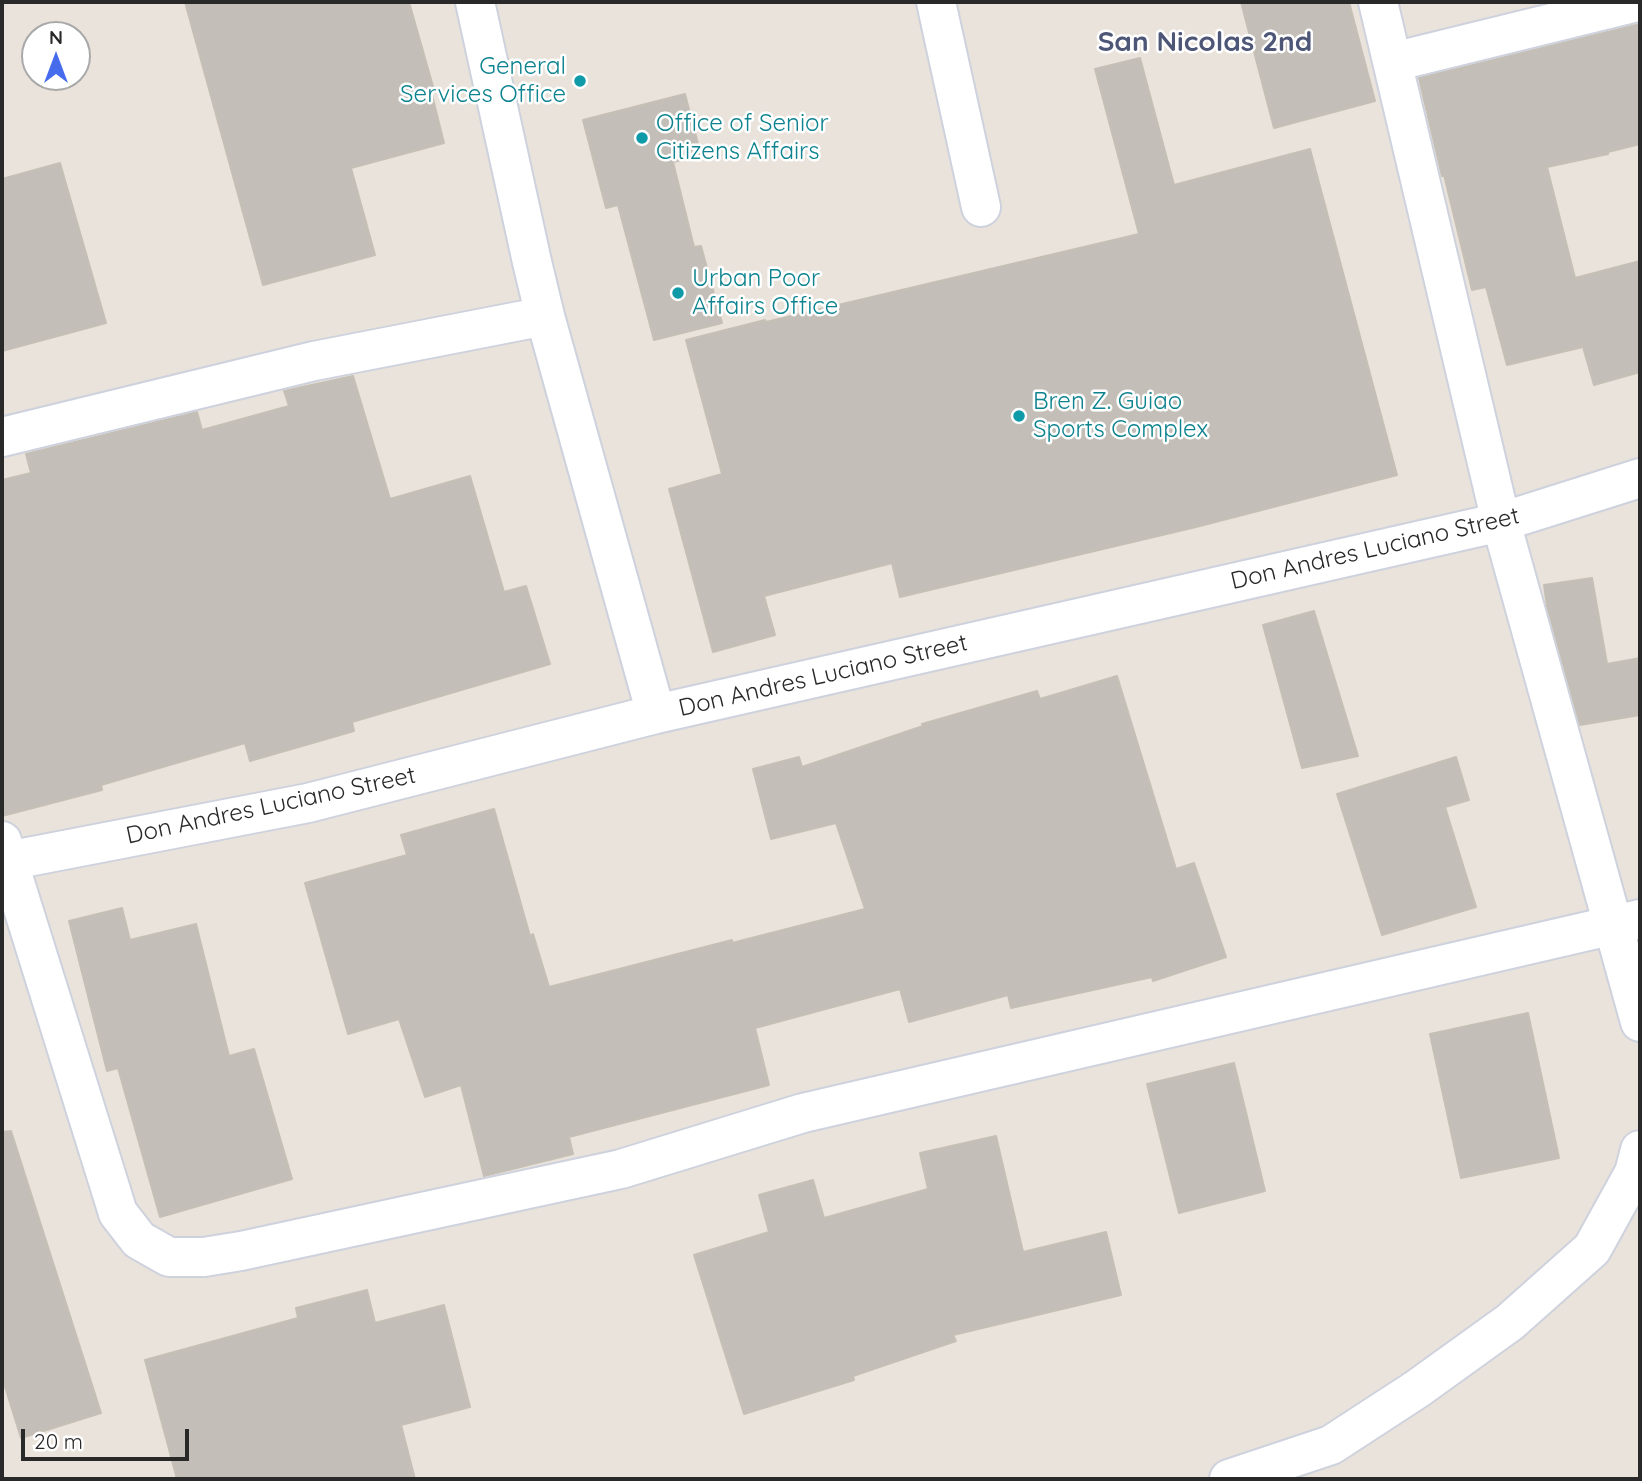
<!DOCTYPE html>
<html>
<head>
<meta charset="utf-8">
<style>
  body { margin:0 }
  #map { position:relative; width:1642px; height:1481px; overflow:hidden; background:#eae3dc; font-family:Quicksand,sans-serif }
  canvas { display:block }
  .frame { position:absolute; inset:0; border:4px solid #292929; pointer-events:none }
  .north { position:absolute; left:21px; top:21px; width:70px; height:70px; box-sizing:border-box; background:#fff; border:2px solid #a9a9a9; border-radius:50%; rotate:0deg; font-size:19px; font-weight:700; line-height:28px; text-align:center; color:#292929 }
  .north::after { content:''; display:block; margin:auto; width:24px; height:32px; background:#466ced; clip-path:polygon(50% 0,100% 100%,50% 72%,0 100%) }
  .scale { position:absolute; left:21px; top:1429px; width:168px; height:32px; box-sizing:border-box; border:4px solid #292929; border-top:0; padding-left:9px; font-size:21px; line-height:24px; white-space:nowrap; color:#292929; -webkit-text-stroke:5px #fff; paint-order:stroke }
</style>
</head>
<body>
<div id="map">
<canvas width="1642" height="1481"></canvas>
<div class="frame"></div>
<div class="north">N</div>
<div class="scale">20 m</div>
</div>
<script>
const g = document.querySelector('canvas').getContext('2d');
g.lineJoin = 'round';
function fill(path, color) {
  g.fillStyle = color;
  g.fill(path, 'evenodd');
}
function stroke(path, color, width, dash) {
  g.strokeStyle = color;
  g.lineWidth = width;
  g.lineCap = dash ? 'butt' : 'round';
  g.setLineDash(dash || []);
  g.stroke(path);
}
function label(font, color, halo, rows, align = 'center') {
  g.font = font + ' Quicksand,sans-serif';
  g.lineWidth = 5;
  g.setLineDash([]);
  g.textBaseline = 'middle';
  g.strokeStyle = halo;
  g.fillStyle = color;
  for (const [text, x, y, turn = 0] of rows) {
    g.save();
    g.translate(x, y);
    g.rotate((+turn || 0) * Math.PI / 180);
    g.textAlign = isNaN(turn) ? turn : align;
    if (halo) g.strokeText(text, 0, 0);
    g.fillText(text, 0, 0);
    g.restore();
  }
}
const building = new Path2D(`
  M185,2H409L434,90L431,91L444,143L351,168L375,255L263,285Z
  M1241,2H1349L1375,101L1274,128Z
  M1640,24V144L1608,152V154L1547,167L1575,278L1640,261V372L1594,385L1583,347L1507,365L1486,287L1472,290L1444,175L1442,176L1419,78Z
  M1140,58L1174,185L1310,149L1397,475L1196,527L900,597L892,563L764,596L775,635L713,652L669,489L722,474L686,340L765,320L766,322L1139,234L1095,69Z
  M685,94L701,155L673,162L694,247L701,246L722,323L654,340L618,205L606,208L583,120Z
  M60,163L106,323L2,351V179Z
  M353,376L390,499L470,476L504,592L526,586L550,664L352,722L354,731L250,761L245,743L101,785L102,790L2,816V480L31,473L26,454L197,412L202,430L289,406L284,391Z
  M1592,578L1607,664L1640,658V715L1580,725L1547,606L1544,585Z
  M1314,611L1358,756L1302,768L1263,625Z
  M1117,676L1176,869L1194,863L1226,957L1153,981L1152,977L1011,1008L1008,995L909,1022L900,989L755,1028L769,1085L569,1137L573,1154L484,1176L461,1085L425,1097L399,1019L348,1034L305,883L407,855L401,835L494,809L530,936L533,934L549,987L732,940V943L865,909L836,823L771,839L753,769L799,757L802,767L923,726L922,724L1037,691L1040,699Z
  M1456,757L1469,800L1445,807L1476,907L1382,935L1337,794Z
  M122,908L130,940L196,924L229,1056L254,1049L292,1179L160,1217L118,1068L107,1071L69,921Z
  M1528,1013L1559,1158L1461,1178L1430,1034Z
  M1234,1063L1265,1191L1179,1213L1147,1084Z
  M11,1131L101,1413L21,1438L2,1377V1132Z
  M996,1136L1023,1252L1106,1232L1121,1295L953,1335L956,1341L853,1376L854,1380L744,1414L694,1255L769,1232L759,1195L813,1180L824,1218L928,1189L920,1153Z
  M367,1290L375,1323L444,1305L470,1407L401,1425L415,1479H177L145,1360L298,1318L296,1308Z`);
fill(building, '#c3beb7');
stroke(building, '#c5bfb6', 2);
const minor = new Path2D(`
  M475,2L532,262L545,316L656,714
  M936,2L981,207
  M1378,2L1501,522L1640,1022
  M1393,62L1637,2
  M2,437L314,361L545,316
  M2,841L118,1213L139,1240L169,1257H204L241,1251L621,1169L803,1113L1640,919
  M2,862L308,803L656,714L1501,522L1640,478
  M1229,1479L1331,1445L1417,1389L1510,1322L1592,1249L1634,1173L1640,1150`);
stroke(minor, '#ced2dd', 42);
stroke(minor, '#fff', 38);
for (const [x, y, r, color] of [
  [580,81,7,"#0f9aa8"],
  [642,138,7,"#0f9aa8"],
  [678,293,7,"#0f9aa8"],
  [1019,416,7,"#0f9aa8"]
]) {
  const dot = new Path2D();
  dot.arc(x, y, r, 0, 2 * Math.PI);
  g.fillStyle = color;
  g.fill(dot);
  stroke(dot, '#fff', 2.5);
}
label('24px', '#0d838f', '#fff', [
  ["General",566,67,"right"],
  ["Services Office",566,95,"right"],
  ["Office of Senior",656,124],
  ["Citizens Affairs",656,152],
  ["Urban Poor",692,279],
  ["Affairs Office",692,307],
  ["Bren Z. Guiao",1033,402],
  ["Sports Complex",1033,430]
], 'left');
label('24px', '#292929', '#fff', [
  ["Don Andres Luciano Street",1375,549,-13],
  ["Don Andres Luciano Street",823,676,-13],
  ["Don Andres Luciano Street",271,806,-12]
]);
label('bold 28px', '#4d5676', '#fff', [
  ["San Nicolas 2nd",1205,43]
]);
</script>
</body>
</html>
